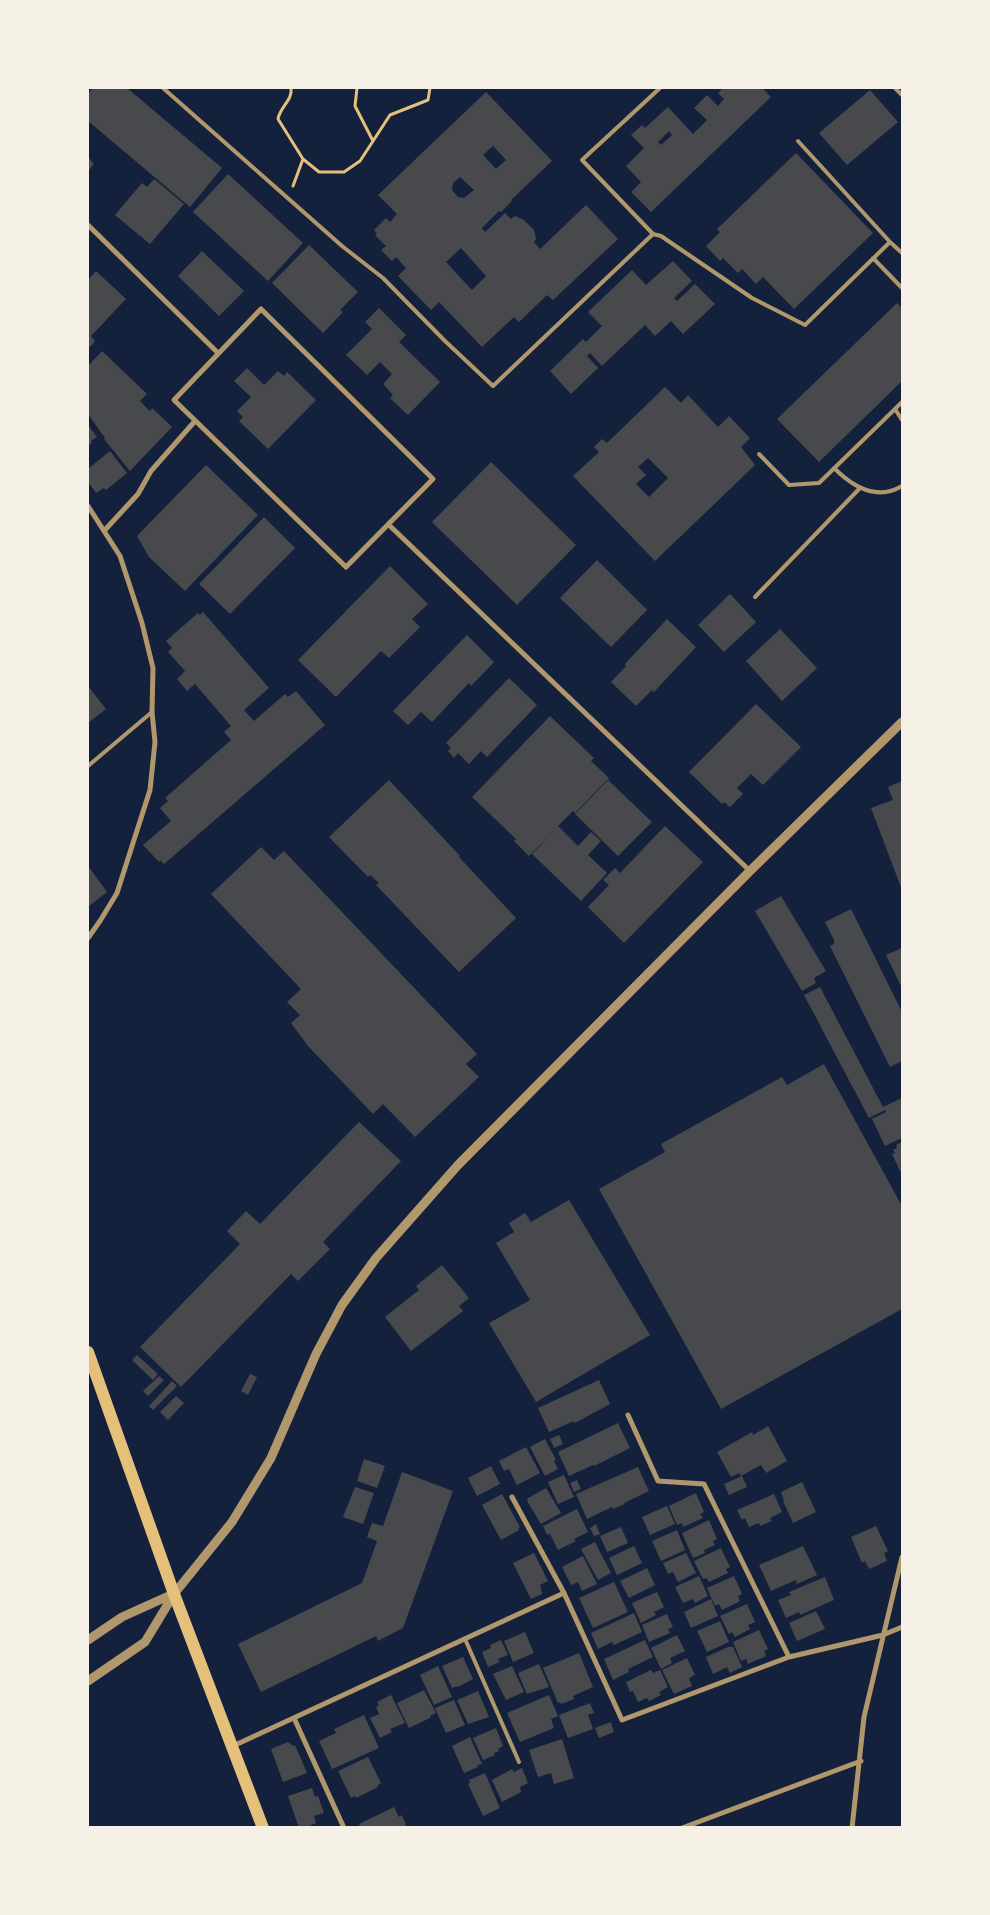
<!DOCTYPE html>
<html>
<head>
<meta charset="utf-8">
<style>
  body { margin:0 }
  #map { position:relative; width:990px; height:1915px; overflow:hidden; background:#14213d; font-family:"Archivo Narrow",sans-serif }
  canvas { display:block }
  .frame { position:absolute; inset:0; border:89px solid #f6f1e7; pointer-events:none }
</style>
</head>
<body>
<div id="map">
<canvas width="990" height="1915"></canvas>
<div class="frame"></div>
</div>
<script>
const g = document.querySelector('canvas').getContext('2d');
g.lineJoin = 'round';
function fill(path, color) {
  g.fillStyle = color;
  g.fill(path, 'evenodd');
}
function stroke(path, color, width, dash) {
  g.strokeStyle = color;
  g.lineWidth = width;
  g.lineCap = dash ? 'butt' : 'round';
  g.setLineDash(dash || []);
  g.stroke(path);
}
fill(new Path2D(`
  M93,88H127L222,168L190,207L88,121V94Z
  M723,88H762L771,97L651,212L631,192L641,182L626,166L644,148L631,135L642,125L645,128L668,107L693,134L707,120L694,108L707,95L718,106L724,99L718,93ZM669,131L672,135L661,145L658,142Z
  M870,90L898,122L847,165L819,133Z
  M486,92L552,161L511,200L512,201L501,212L499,211L482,228L485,232L505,213L511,219L515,216L524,220L534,230L536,239L534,242L540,249L586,205L618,239L553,300L547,295L519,322L514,317L482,347L439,302L431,310L398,276L406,268L396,257L392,261L381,250L386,246L375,235L377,234L374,230L386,218L390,222L397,214L378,195ZM493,146L506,160L496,169L483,155ZM460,177L474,190L464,198L458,197L452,190L453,183ZM461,248L486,276L472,290L446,262Z
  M796,153L873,233L794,309L763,277L756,284L742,269L738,273L723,258L720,261L706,246L720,232L717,229Z
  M88,157L94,164L88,171Z
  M228,174L303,243L268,281L193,212Z
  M154,179L184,204L150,244L115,215L142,183L147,187Z
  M309,245L358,292L340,310L343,312L323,333L272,283Z
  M202,251L244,291L219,316L178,276Z
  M673,261L692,281L674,298L677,301L695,284L715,304L683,334L671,321L655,336L645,325L602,366L590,353L587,356L598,368L571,394L550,371L583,339L586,342L602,326L588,312L632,270L646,285Z
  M96,271L126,299L91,336L95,341L90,347L88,345V280Z
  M897,303L902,308V381L819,462L777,419Z
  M379,308L406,335L399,342L440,382L408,415L390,398L393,395L383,384L392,374L380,362L367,375L346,355L372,329L365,322Z
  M102,351L147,394L140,401L150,411L152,408L172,427L130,471L104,439L105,438L88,414V366Z
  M247,368L264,385L278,371L284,376L287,372L316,400L268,449L239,421L243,417L237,411L251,397L234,381Z
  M665,387L681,403L688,395L718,427L729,416L750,438L741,447L755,465L655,561L573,476L599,452L594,447L602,439L607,443ZM648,458L668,478L649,497L636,484L646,475L638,467Z
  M88,425L97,437L91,441L92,443L88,446Z
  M110,451L127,473L106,490L104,488L96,493L88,482V469Z
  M491,462L576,545L517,605L432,522Z
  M206,465L258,515L185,591L149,557L137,536Z
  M264,517L295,548L230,614L199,584Z
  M597,560L647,610L611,647L560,598Z
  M390,566L428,604L412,619L420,627L389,658L381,651L336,697L298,660Z
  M730,594L756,622L724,652L698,625Z
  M203,612L269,688L244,710L254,721L285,694L288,697L296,691L325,725L164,864L160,860L159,862L143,845L171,821L160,808L168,801L165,798L231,740L224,732L231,726L195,684L187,691L177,679L185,671L168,652L172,648L166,641L198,613L200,615Z
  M667,619L696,647L654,692L652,690L636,706L611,682L626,666L625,664Z
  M780,629L817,668L782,701L746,661Z
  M467,635L494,662L471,686L469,683L432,722L421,712L408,725L393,711Z
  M509,678L537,705L487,757L481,751L469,764L458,753L454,758L448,751L451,748L446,743Z
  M88,686L106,709L88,723Z
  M756,704L801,747L763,785L751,774L737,788L743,794L730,807L724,802L722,804L689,772Z
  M550,716L594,758L591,761L609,778L575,813L573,811L558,826L578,846L591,832L601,841L588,855L607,873L581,901L532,854L555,830L529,856L514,841L516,839L472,797Z
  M389,780L460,856L459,857L516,918L459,972L376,885L379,883L370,875L368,877L329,837Z
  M608,780L652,822L618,856L575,814Z
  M902,781V890L871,808L893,800L888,787Z
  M665,826L703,862L624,943L588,907L609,885L603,880L615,868L620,873Z
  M261,847L274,860L284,851L477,1054L466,1064L479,1077L415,1137L383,1104L373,1114L308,1046L291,1023L300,1015L287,1002L301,989L211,894Z
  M88,866L107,892L88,907Z
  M781,896L826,971L814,978L816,983L802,991L755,911Z
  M851,909L902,1012V1061L890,1067L830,946L834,944V940L825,922Z
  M902,948V988L886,955Z
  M820,987L883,1107L902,1098V1138L885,1146L872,1119L886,1112L885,1110L869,1118L804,995Z
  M824,1064L902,1206V1309L721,1409L599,1189L665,1152L661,1144L782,1077L787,1085Z
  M359,1122L401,1161L323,1242L330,1249L298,1281L291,1274L181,1387L140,1347L240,1244L227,1231L246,1211L260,1224Z
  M902,1142V1175L892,1154L895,1153L893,1150L897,1148L896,1145Z
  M569,1200L650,1335L536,1402L489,1323L530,1300L496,1243L514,1232L509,1223L525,1213L531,1222Z
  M442,1265L469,1298L459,1306L463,1311L411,1351L385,1317L419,1290L416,1286Z
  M137,1355L158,1374L153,1380L132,1360Z
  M250,1374L257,1377L248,1395L241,1391Z
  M159,1376L164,1380L148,1396L143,1391Z
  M599,1380L610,1404L575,1423L574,1421L549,1432L538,1408Z
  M172,1381L177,1386L153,1410L149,1406Z
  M176,1396L184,1403L168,1420L160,1412Z
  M618,1423L630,1448L594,1466L593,1465L569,1476L558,1452Z
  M768,1426L787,1461L766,1473L761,1465L741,1476L739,1473L731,1477L717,1452L752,1432L753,1435Z
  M559,1435L563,1444L554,1448L550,1439Z
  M545,1439L556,1460L554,1461L558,1469L545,1476L530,1447Z
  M526,1447L540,1473L517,1485L509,1469L504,1471L499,1461Z
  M364,1459L385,1466L377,1488L357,1481Z
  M491,1466L500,1484L477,1496L468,1478Z
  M638,1467L649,1491L624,1503L625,1504L613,1509L612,1507L587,1519L576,1494Z
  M402,1472L453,1491L403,1628L378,1641L376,1636L261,1692L238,1644L362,1583L377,1541L367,1537L372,1523L383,1526Z
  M564,1475L574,1497L558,1504L548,1482Z
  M742,1476L747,1487L729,1495L724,1484Z
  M577,1480L581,1489L574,1492L570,1483Z
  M802,1482L816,1512L793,1523L783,1501H784L781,1492Z
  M355,1487L374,1493L363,1524L343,1517Z
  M546,1488L561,1513L541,1524L527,1501L528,1498Z
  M696,1493L704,1512L700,1514L703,1518L683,1527L682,1523L677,1525L669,1506Z
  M502,1494L520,1527L518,1528L519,1530L501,1540L482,1505Z
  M774,1494L782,1512L770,1518L772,1521L760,1526L759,1523L749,1527L745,1518L742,1520L737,1510Z
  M667,1506L675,1524L650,1535L642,1517Z
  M577,1509L588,1532L574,1539L576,1541L558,1550L550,1534L547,1535L543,1526Z
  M709,1520L717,1539L713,1541L715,1545L704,1550L705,1553L693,1558L682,1533Z
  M596,1524L600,1534L594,1536L590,1528Z
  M876,1526L888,1551L884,1553L887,1561L869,1569L865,1561L862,1563L851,1537Z
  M621,1527L628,1543L607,1552L600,1536Z
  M677,1530L685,1550L661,1561L652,1541Z
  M595,1542L611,1573L598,1580L581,1549Z
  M634,1546L642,1563L617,1575L609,1558Z
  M803,1546L817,1575L797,1584L796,1580L771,1591L759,1565Z
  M721,1548L730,1567L726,1569L728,1573L709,1582L706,1578L703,1579L694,1561Z
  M534,1553L548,1581L540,1585L542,1594L531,1599L513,1563Z
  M686,1553L696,1573L678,1582L673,1572L668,1574L663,1563Z
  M583,1556L597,1584L582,1591L578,1582L571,1585L562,1567Z
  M647,1568L655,1585L629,1598L620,1581Z
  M699,1576L708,1596L695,1603L693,1599L683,1603L675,1587Z
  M734,1576L742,1594L738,1596L740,1601L722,1610L719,1604L715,1606L707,1588Z
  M825,1577L834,1600L800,1615L799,1612L786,1618L778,1600L791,1595L789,1592Z
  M614,1582L628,1612L593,1628L579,1598Z
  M657,1592L664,1607L654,1612L656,1615L641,1623L632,1603Z
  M711,1599L718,1616L691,1628L684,1612Z
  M747,1604L755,1622L748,1625L750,1629L735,1637L732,1632L729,1634L720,1616Z
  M816,1611L825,1629L797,1641L789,1623Z
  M634,1613L642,1632L614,1645L612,1642L598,1649L591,1633Z
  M667,1614L673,1627L668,1629L670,1633L649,1642L642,1625Z
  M720,1621L729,1642L707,1652L697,1631Z
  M759,1630L768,1649L764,1651L766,1656L748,1664L746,1659L741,1661L733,1642Z
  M525,1632L534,1653L513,1662L504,1641Z
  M677,1635L685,1651L670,1658L672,1663L661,1669L651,1648Z
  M501,1640L508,1655L498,1659L500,1662L488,1667L482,1652L491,1648L490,1645Z
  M645,1640L653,1657L628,1669L629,1672L613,1680L604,1659Z
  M728,1647H733L742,1667L730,1673L727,1667L713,1674L706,1657Z
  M579,1653L593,1687L573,1696L574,1699L561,1704L560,1702L558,1703L543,1668Z
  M463,1657L473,1679L458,1687L457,1686L452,1688L442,1666Z
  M687,1658L695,1675L689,1678L692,1686L674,1694L662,1670Z
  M539,1664L549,1687L527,1694L518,1673Z
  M438,1666L452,1697L434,1705L420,1675Z
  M512,1666L524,1692L506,1700L493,1674Z
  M651,1670L653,1673L660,1670L668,1687L659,1692L661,1695L649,1701L647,1698L638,1702L633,1691L630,1692L626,1682Z
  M424,1690L436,1713L430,1716V1718L409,1728L397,1703Z
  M478,1691L489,1717L468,1724L457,1700Z
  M391,1695L405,1723L390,1729L392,1732L380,1738L370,1718L379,1714L376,1707L379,1705L377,1702Z
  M549,1695L558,1716L551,1719L554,1728L520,1742L507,1713Z
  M454,1700L465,1725L446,1733L435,1708Z
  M590,1703L594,1713L588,1715L593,1729L568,1738L559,1715Z
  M364,1715L379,1748L332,1769L319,1741L336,1733L334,1729Z
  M611,1722L614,1732L599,1738L595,1728Z
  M496,1728L503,1746L498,1749L499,1751L494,1753L495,1755L483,1760L473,1738Z
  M470,1737L482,1764L477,1765L478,1767L464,1773L452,1746Z
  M562,1739L574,1778L554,1784L551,1773L538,1777L529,1750Z
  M288,1742L293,1746L295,1745L307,1773L283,1782L271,1749Z
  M368,1757L381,1783L377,1786L378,1787L356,1798L355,1796L351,1798L338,1771Z
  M522,1768L528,1783L520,1787L521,1792L502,1802L492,1780L512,1769L514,1772Z
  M485,1773L500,1808L483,1816L468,1784L470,1783L469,1780Z
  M312,1788L315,1797L318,1796L324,1813L314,1816L316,1823L305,1828H299L288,1796Z
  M394,1807L399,1817L402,1815L407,1828H361L359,1824Z`), '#48494c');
stroke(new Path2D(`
  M291,88C293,100 280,107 278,119L303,159L293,186
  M357,88L355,106L373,141
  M303,159L319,172H344L360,161L390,115L428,100L430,88`), '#e5c07b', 3);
stroke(new Path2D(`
  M163,88L342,246L383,278L445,341L493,386L653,234L582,160L660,88
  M895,88L902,95
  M798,141L890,242
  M653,234L661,236L752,298L805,325L890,242L902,253
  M873,258L902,288
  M902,402L895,409L902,420
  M759,454L789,485L819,483L895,409
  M834,468C853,487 877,501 902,486
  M755,597L860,488
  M88,766L152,712
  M465,1639L519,1762`), '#b1986c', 4);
stroke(new Path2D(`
  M88,225L218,353
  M261,309L433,479L346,567L174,400Z
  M88,506L120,556L142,623L153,668L152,712L155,742L150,790L117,893L100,921L88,938
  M389,525L750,871
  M104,531L138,494L151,471L195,421
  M628,1415L658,1481L704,1484L789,1657
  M512,1497L564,1593L622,1720L789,1657L883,1635L902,1627
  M294,1718L344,1828
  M233,1746L564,1593
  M682,1828L861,1761
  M852,1828L864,1717L902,1557`), '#b1986c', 5);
stroke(new Path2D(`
  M88,1640L122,1617L173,1594
  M88,1681L145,1642L174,1594L232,1522L271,1458L316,1354L342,1305L376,1258L458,1165L750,871L902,722`), '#b1986c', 9);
stroke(new Path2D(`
  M88,1352L174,1594L263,1828`), '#e5c07b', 12);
</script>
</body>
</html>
